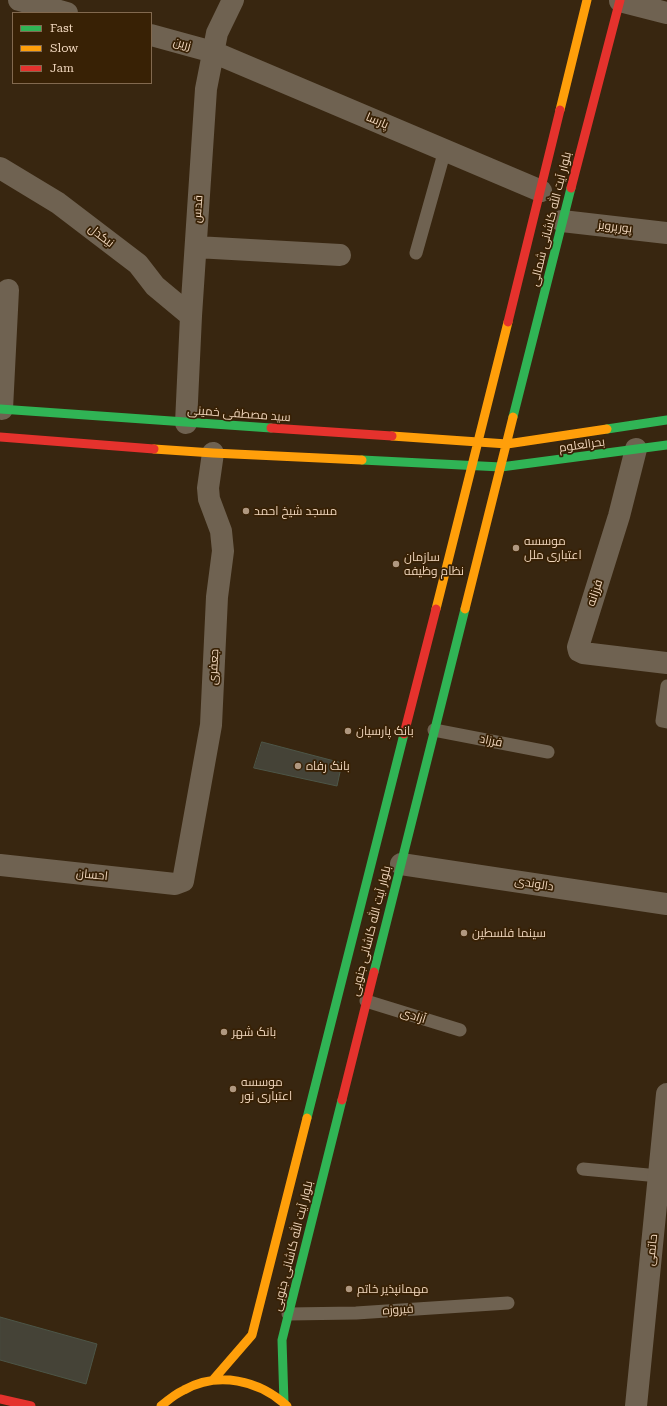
<!DOCTYPE html>
<html>
<head>
<meta charset="utf-8">
<style>
  body { margin:0 }
  #map { position:relative; width:667px; height:1406px; overflow:hidden; background:#382610; font-family:"Roboto Serif",serif }
  canvas { display:block }
  .legend { position:absolute; left:12px; top:12px; width:140px; height:72px; box-sizing:border-box; background:#382105; border:1px solid #82694f; margin:0; padding:5px 7px; list-style:none; font-size:12px; color:#f0d6bd }
  .legend li { display:flex; align-items:center; gap:8px; height:20px }
  .legend b { width:20px; border:1px solid #82694f }
</style>
</head>
<body>
<div id="map">
<canvas width="667" height="1406"></canvas>
<ul class="legend">
<li><b style="height:5px;background:#30b455"></b>Fast</li>
<li><b style="height:5px;background:#ff9f0a"></b>Slow</li>
<li><b style="height:5px;background:#e5322d"></b>Jam</li>
</ul>
</div>
<script>
const g = document.querySelector('canvas').getContext('2d');
g.lineJoin = 'round';
function fill(path, color) {
  g.fillStyle = color;
  g.fill(path, 'evenodd');
}
function stroke(path, color, width, dash) {
  g.strokeStyle = color;
  g.lineWidth = width;
  g.lineCap = dash ? 'butt' : 'round';
  g.setLineDash(dash || []);
  g.stroke(path);
}
function label(font, color, halo, rows, align = 'center') {
  g.font = font + ' "Roboto Serif",Cairo,serif';
  g.lineWidth = 3.5;
  g.setLineDash([]);
  g.textBaseline = 'middle';
  g.strokeStyle = halo;
  g.fillStyle = color;
  for (const [text, x, y, turn = 0] of rows) {
    g.save();
    g.translate(x, y);
    g.rotate((+turn || 0) * Math.PI / 180);
    g.textAlign = isNaN(turn) ? turn : align;
    if (halo) g.strokeText(text, 0, 0);
    g.fillText(text, 0, 0);
    g.restore();
  }
}
const building = new Path2D(`
  M262,742L342,763L337,786L254,768Z
  M0,1317L97,1344L86,1384L0,1360Z`);
fill(building, '#454337');
stroke(building, '#4d5648', 1);
stroke(new Path2D(`
  M416,253L445,150
  M667,686L662,721L667,722
  M434,730L548,752
  M366,1001L460,1030
  M583,1169L659,1176
  M288,1314L356,1313L508,1303`), '#6f6251', 13);
stroke(new Path2D(`
  M19,0L67,13
  M620,1L667,13
  M151,35L213,52L541,191
  M0,168L58,203L138,264L155,286L191,316
  M562,221L667,233
  M196,247L340,255
  M2,409L8,290
  M186,423L191,316L206,89L217,33L233,0
  M636,449L619,516L578,647L579,651L583,653L667,663
  M401,864L667,904
  M0,865L175,884L183,881L211,725L217,597L223,551L221,531L209,499L208,488L213,453
  M636,1406L667,1094`), '#6f6251', 22);
stroke(new Path2D(`
  M0,409L271,428
  M513,417L571,188
  M607,429L667,420
  M362,460L501,467L667,445
  M374,972L465,609
  M307,1118L404,734
  M284,1403L282,1340L342,1100`), '#30b455', 9);
stroke(new Path2D(`
  M560,110L587,0
  M392,436L507,444L607,429
  M154,449L213,453L362,460
  M436,609L508,322
  M465,609L513,417
  M213,1380L252,1335L307,1118
  M161,1406C168,1400 175,1394 184,1390C218,1371 259,1380 287,1406`), '#ff9f0a', 9);
stroke(new Path2D(`
  M571,188L620,0
  M508,322L560,110
  M271,428L392,436
  M0,437L154,449
  M404,734L436,609
  M342,1100L374,972
  M0,1399L31,1406`), '#e5322d', 9);
for (const [x, y, r, color] of [
  [246,511,4,"#b09880"],
  [516,548,4,"#b09880"],
  [396,564,4,"#b09880"],
  [348,731,4,"#b09880"],
  [298,766,4,"#b09880"],
  [464,933,4,"#b09880"],
  [224,1032,4,"#b09880"],
  [233,1089,4,"#b09880"],
  [349,1289,4,"#b09880"]
]) {
  const dot = new Path2D();
  dot.arc(x, y, r, 0, 2 * Math.PI);
  g.fillStyle = color;
  g.fill(dot);
  stroke(dot, '#382105', 1.5);
}
label('12px', '#f0d6bd', '#382105', [
  ["زرین",182,44,15],
  ["پارسا",377,121,23],
  ["قدس",198,209,-86],
  ["بلوار آیت الله کاشانی شمالی",551,219,-76],
  ["پورپرویز",615,227,7],
  ["نیکدل",101,236,38],
  ["سید مصطفی خمینی",239,414,4],
  ["بحرالعلوم",582,445,-8],
  ["فرزانه",595,593,-72],
  ["جعفری",214,667,-87],
  ["فرزاد",491,741,11],
  ["احسان",92,875,6],
  ["دالوندی",534,884,9],
  ["بلوار آیت الله کاشانی جنوبی",371,931,-76],
  ["آزادی",413,1016,18],
  ["بلوار آیت الله کاشانی جنوبی",293,1246,-76],
  ["حاتمی",652,1250,-84],
  ["فیروزه",398,1310,-4]
]);
label('12px', '#f0d6bd', '#382105', [
  ["مسجد شیخ احمد",254,511],
  ["موسسه",524,541],
  ["اعتباری ملل",524,555],
  ["سازمان",404,557],
  ["نظام وظیفه",404,571],
  ["بانک پارسیان",356,731],
  ["بانک رفاه",306,766],
  ["سینما فلسطین",472,933],
  ["بانک شهر",232,1032],
  ["موسسه",241,1082],
  ["اعتباری نور",241,1096],
  ["مهمانپذیر خاتم",357,1289]
], 'left');
</script>
</body>
</html>
